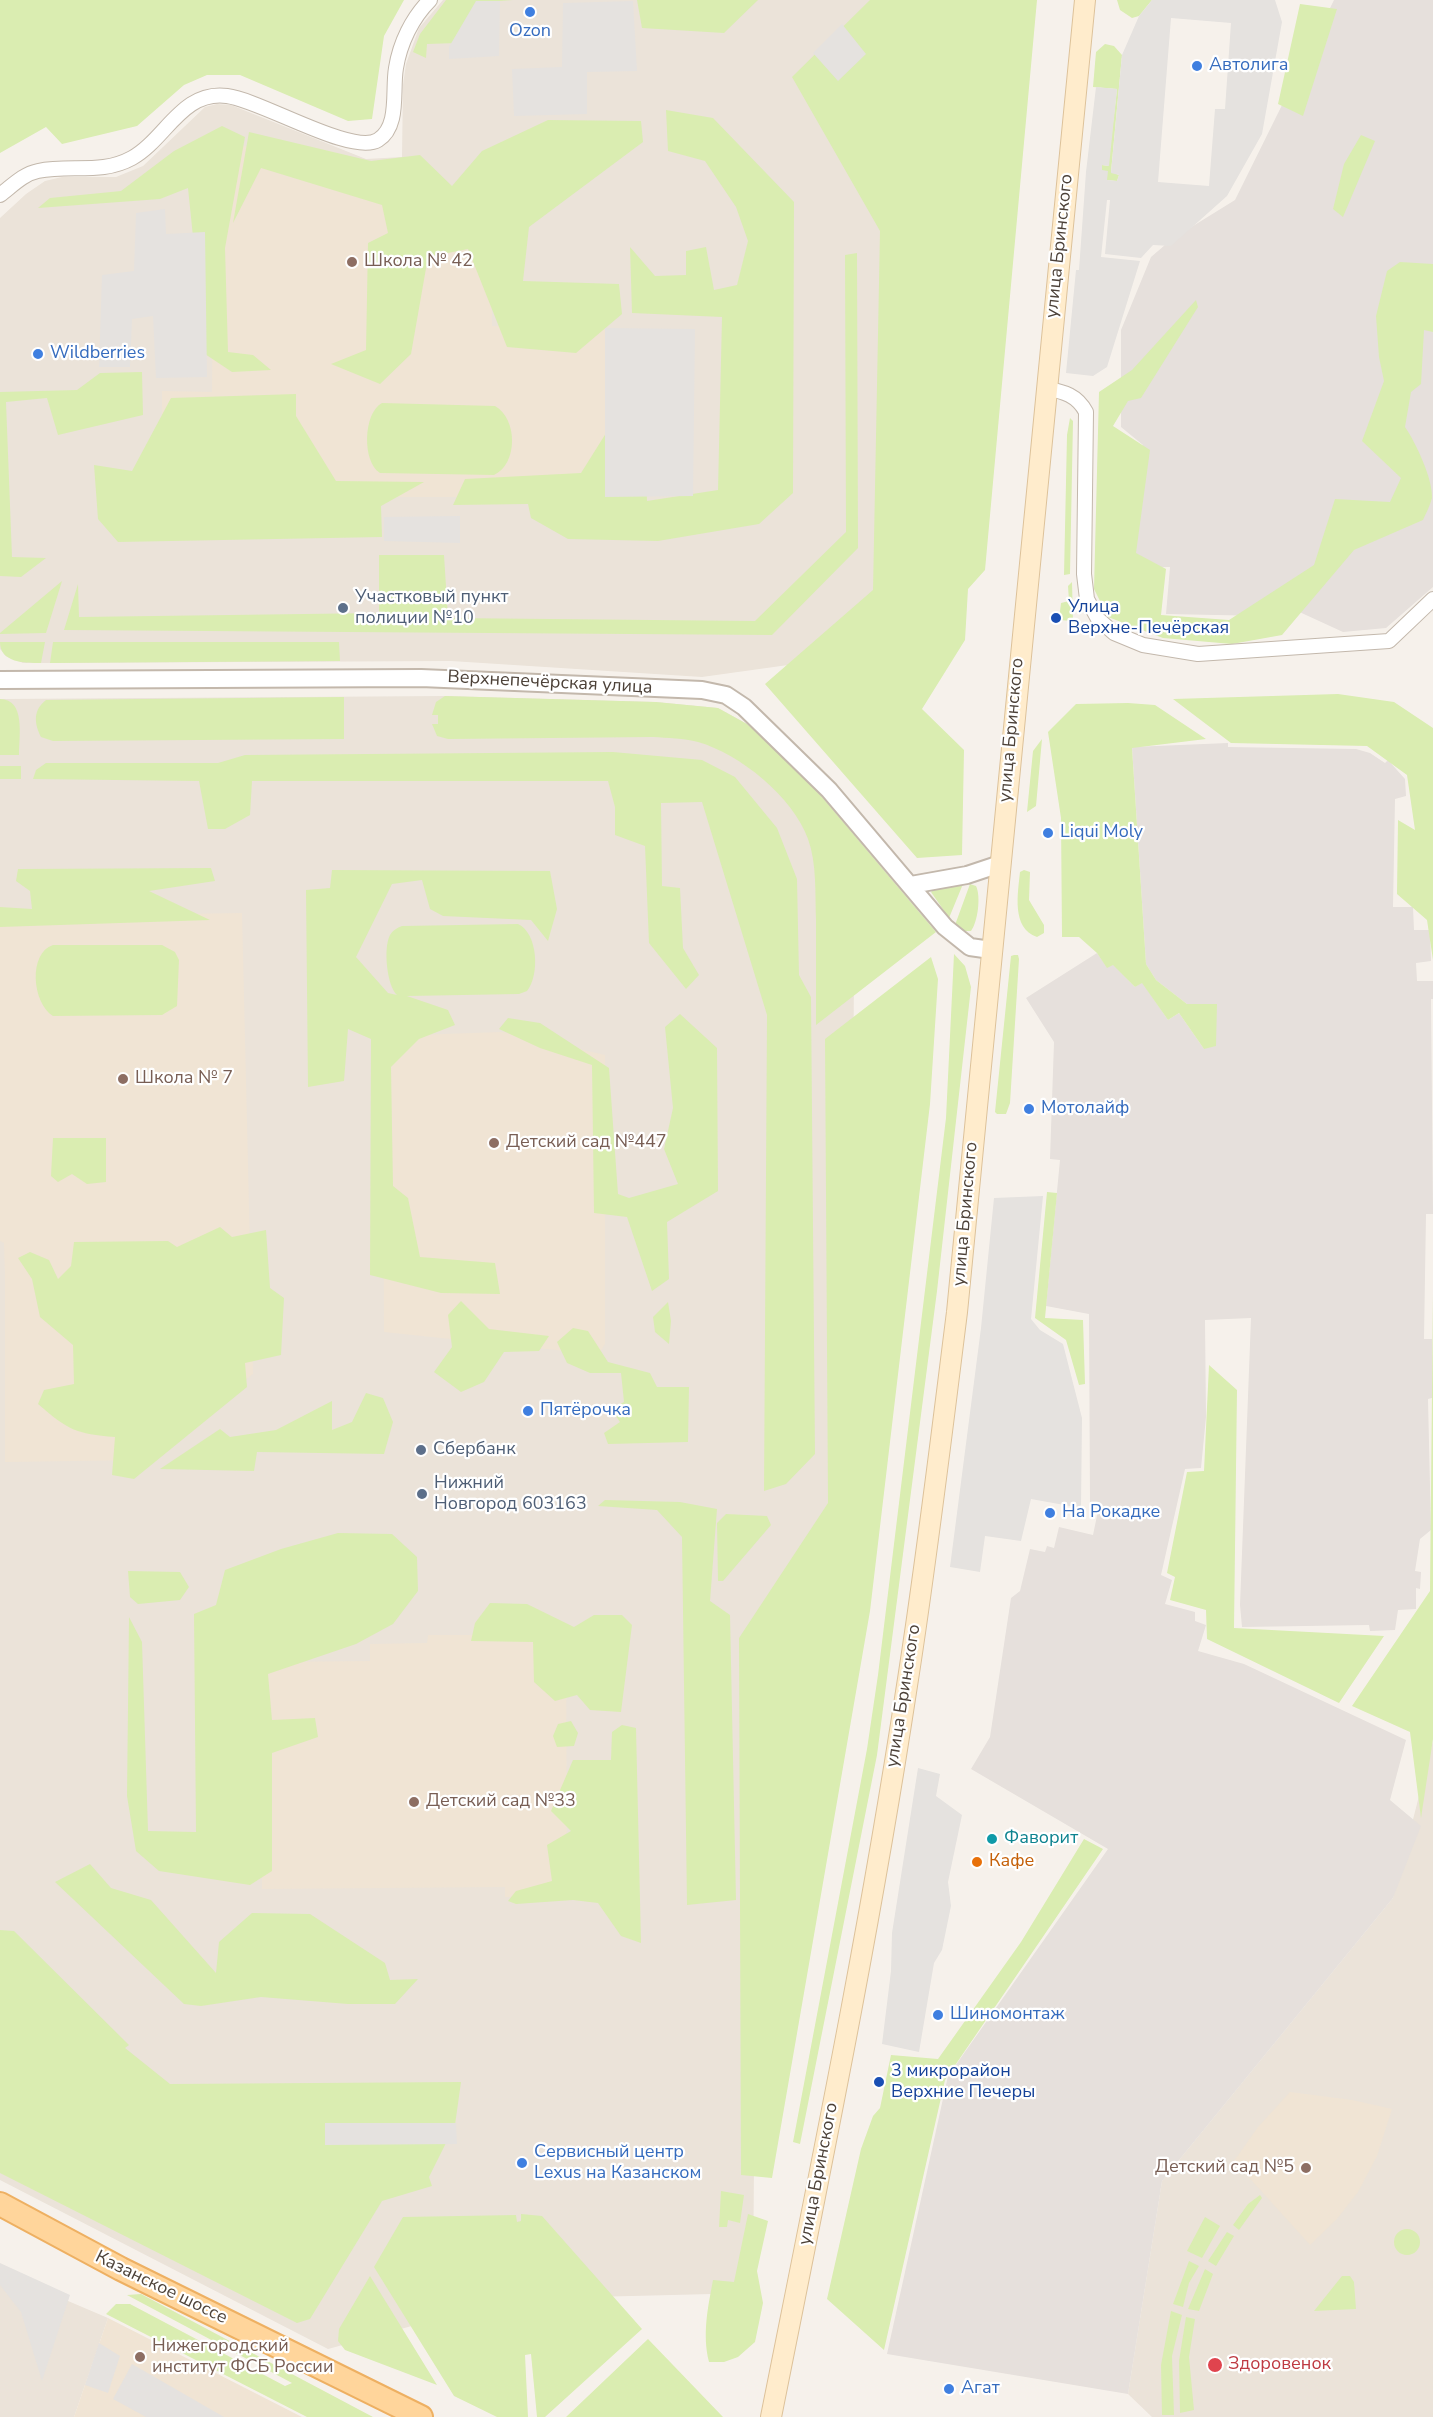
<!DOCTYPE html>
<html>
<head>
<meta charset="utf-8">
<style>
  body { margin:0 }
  canvas { display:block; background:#f6f1eb }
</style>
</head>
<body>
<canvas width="1433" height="2417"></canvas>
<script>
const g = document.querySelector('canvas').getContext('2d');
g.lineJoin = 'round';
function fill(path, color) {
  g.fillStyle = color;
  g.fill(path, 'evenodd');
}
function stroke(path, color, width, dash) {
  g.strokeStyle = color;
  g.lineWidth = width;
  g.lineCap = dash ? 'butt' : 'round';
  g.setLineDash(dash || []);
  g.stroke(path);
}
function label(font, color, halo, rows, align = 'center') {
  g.font = font + ' "Nunito Sans",sans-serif';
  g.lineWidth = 4.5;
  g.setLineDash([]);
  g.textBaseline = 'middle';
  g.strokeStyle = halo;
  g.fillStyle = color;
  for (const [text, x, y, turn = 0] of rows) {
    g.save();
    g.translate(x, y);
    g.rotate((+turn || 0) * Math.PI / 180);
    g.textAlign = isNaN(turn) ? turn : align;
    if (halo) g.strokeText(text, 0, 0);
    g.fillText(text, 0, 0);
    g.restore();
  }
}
fill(new Path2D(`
  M443,0H952L911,569L824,660L702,677L451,661L41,663H23L6,656L0,649V218L26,194L45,181L62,177H116L143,166L205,107L217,104L231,105L366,159L402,157L403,85L406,64L419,28Z
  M445,696L656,702L718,708L747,724L822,797L855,836L850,1516L758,1638L753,2293L510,2299L328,2349L0,2180V699Z
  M1433,1741V2417H1152L1128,2394L1162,2181L1393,1898Z
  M0,2272L108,2318L74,2417H0Z`), '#ebe3d9');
fill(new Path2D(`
  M1334,0H1433V587L1386,628L1343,632L1282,604L1266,616L1166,614L1170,567L1127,568L1143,445L1121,427V330L1151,257L1172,239L1235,200Z
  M1228,743V747L1356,749L1370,753L1385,763L1388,760L1405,779L1406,796L1395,799L1393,907H1413L1414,930H1430L1431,961L1416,963L1417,981H1433V999H1431L1433,1214H1426L1424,1339H1432V1398L1428,1399L1431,1530L1420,1539L1415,1571L1421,1572L1420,1589L1416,1588V1609L1398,1610L1395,1630L1370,1631L1369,1625L1242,1627L1240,1605L1251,1318L1205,1320L1206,1417L1201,1468L1185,1469L1161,1575L1172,1580L1165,1604L1195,1612V1621L1206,1625L1198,1651L1244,1664L1406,1740L1390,1800L1421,1826L1393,1898L1162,2181L1128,2394L887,2354L948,2076L1108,1849L971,1769L990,1737L1011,1598L1020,1591L1030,1549L1045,1552L1047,1546L1054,1548L1059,1527L1093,1535L1099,1506L1090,1505L1089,1314L1046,1306L1060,1160L1050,1159L1054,1042L1026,998L1097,953L1107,967L1113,964L1135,987L1142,982L1168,1020L1179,1013L1204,1049L1187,1004L1156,980L1146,964L1132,747Z`), '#e6e0dc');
fill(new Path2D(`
  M214,145L264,147L492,198V326L605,328V497H162V391L212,392Z
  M242,913L253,1374L142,1460L5,1462V1274L4,1243L0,1241V917Z
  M503,1032L605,1055V1344L601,1351L594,1354L384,1332L383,1036Z
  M428,1635H566L567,1896L505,1897V1887L262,1889L261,1662L370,1661V1644L427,1643Z
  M1290,2092L1352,2100L1392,2109L1377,2156L1358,2192L1337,2219L1310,2245L1234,2161L1258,2127Z
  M108,2318L302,2417H74Z`), '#f0e4d4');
fill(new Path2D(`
  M0,0H404L384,36L372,119L348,121L240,75H207L184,85L137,126L62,144L46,127L0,153Z
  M446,0H513L499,1L457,43L427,44L426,58L413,52L420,34Z
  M637,0H758L724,33L642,28Z
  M870,0H1037L985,570L968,589L965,640L922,709L964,750L962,855L917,858L765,684L873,590L880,231L792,77Z
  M1117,0H1152L1139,16L1132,18L1120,10Z
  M1300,4L1337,9L1303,116L1278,104Z
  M1105,44L1114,46L1122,55L1111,172L1119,175L1117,181L1107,180L1102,171V165L1108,166L1117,89L1093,87L1096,52Z
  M666,110L713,118L794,202L793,493L759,524L658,541L568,539L531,518L528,504L453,505L465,479L581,473L613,422L644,420L647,501L718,490L722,317L632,313L630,247L655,276L686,275V251L706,247L714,290L737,285L748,241L736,207L705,161L668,151Z
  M548,120L641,121L643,142L529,227L523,281L619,284L622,314L576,353L507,347L468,249L428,257L411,354L380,384L331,364L366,350L368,243L388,233L382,205L261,168L233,223L249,132L371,161L420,155L452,186L482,151Z
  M222,126L245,137L225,248L228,352L253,355L271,370L232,372L205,354L188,188L160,199L38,208L50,198L121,191L174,151Z
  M1361,135L1375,141L1343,217L1333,209L1344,164Z
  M857,253L858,548L772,635L64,630L78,584L79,617L379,613V555H444L448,618L755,621L846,532L845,255Z
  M1400,262L1433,264V332L1424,330L1421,384L1411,392L1405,427C1416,443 1433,479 1432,498C1430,506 1426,513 1423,520L1354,550L1282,635L1232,644L1163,638L1108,617L1094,589L1099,392L1132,370L1196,300L1198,307L1141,398L1128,401L1113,426L1150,450L1136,553L1166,569L1161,615L1229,620L1314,565L1335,499L1390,502L1401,478L1362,441L1384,381L1379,357L1376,316L1387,271Z
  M142,372L143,415L58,435L47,398L6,402L12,557L46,558L21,577L0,576V392L77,390L100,373Z
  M296,394V416L336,481L424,482L381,506L382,537L118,542L98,519L94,465L132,471L171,398Z
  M382,403L495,406C518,419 518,464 494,475L380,473C362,462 363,413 382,403Z
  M1070,418L1073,421L1070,574L1064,575L1067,435Z
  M62,581L46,633L0,634V633Z
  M1072,582L1073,621L1059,620L1061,603L1069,601L1068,586Z
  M0,642H45L41,663C25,663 0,663 0,642Z
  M53,642H339L340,661L50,663Z
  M1338,694L1394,702L1433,728V960L1427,920L1397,894L1398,820L1415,830L1407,775L1367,746L1231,743L1173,699Z
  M445,696L656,702L718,708L747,724L768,741L822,797L936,932L816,1025C816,990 816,955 816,920C815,894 817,864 808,839C793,797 740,754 698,742C684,738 667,738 653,737L448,739L437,736L432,724H438V715H432L436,702Z
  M344,697V739L53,741L41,737C34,723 33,710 46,700Z
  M0,699C26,699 19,737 19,755H0Z
  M1128,703L1155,705L1206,739L1132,748L1146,964L1156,980L1187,1004H1217L1216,1046L1204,1049L1179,1013L1168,1020L1142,983L1135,987L1113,965L1107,968L1097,953L1079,937H1062L1061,818L1048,732L1076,704Z
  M1042,739L1036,806L1027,812L1033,751Z
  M613,752L702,760L735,777L777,828L797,879L799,975L811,997L815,1454L786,1484L764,1491L767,1015L702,802L661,803L662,886L680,888L683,948L699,975L686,989L649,943L645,846L615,835V807L608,781H252L250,815L225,829H208L199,781L33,779L36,770L46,763H218L245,755Z
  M0,766H21V779H0Z
  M211,868L215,881L149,891L210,920L0,927V907L32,909L30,891L16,881L18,869Z
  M332,870L550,871L557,909L548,941L531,920L443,916L430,909L422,880L392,884L356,957L388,993L397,995C387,986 383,948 390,935C393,930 397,928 402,926L518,924C538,933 540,975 527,991L519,994L407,996L448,1010L455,1025L419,1039L391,1067L393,1186L408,1198L420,1257L495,1263L500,1294L441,1293L370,1275L371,1039L348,1029L344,1081L308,1087L306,890L330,888Z
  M1024,870L1030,872L1029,900L1044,925V933L1037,937C1011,928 1018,893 1020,872Z
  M963,884L949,918L931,892L935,888Z
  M970,884L976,886C981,896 978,922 971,931H963L955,925Z
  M53,945H162L175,952L179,960L177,1006L162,1015L53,1016C32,1003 28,953 53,945Z
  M954,954L965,966L971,987L937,1291L877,1755L800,2144L793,2142L867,1749L878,1675L946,1118Z
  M1014,955H1018L1019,959L1010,1103L1006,1114H997L995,1112L1011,956Z
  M931,957L938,979L930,1104L870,1611L772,2178L741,2175L739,1638L828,1503L825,1039Z
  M680,1014L717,1048L718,1191L667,1222L669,1279L652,1291L627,1217L594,1213L592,1065L540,1048L499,1029L508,1018L540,1023L609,1068L618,1194L629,1198L678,1184L664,1149L673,1108L665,1027Z
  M53,1138H106V1182L87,1184L72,1174L58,1182L51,1176Z
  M1047,1192L1057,1193L1045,1318L1083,1320L1085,1384L1079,1385L1066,1340L1035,1318Z
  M220,1227L232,1237L266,1230L270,1288L284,1298L281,1355L245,1363L247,1387L134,1479L112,1475L115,1437C76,1434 68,1430 38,1404L44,1390L74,1384L73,1345L40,1317L32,1279L18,1258L30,1252L49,1260L58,1279L71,1266L74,1242L168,1241L177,1247Z
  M1433,1292V1739L1421,1818L1410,1732L1352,1706L1430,1591Z
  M461,1301L489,1329L549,1336L539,1351L504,1352L484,1382L461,1392L434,1372L452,1347L448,1315Z
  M668,1302L671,1321L669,1344L655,1332L653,1317Z
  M573,1328L588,1331L608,1362L650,1373L657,1387H689L688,1442L608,1444L604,1433L620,1422L611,1409L624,1402L621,1373H590L567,1363L557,1342Z
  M1209,1365L1237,1390L1234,1628L1384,1636L1339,1703L1207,1639L1206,1610L1170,1600L1175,1577L1167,1573L1187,1472L1204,1471Z
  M366,1393L383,1398L393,1422L384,1454L257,1452L254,1471L160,1469L220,1429L230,1437L276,1430L332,1401V1430L352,1422Z
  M605,1500L680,1502L717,1509L710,1601L730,1615L736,1900L687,1905L682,1537L657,1510L598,1506Z
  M726,1514L767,1516L771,1525L723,1581H718L717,1523Z
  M338,1533L392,1534L417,1557L418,1591L393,1624L356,1644L268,1674L272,1720L315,1718L318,1737L272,1753V1871L250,1885L159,1871L136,1851L127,1796L129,1617L142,1642L148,1831L196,1832L194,1614L216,1605L225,1570L281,1549Z
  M128,1571L180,1572L189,1587L180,1600L138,1604L130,1597Z
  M490,1603L527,1604L574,1627L594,1615H622L632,1625L621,1712L590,1710L577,1695L555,1701L534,1682L533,1642L471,1641L475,1623Z
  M571,1721L578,1733L574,1746L557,1747L553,1736L558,1724Z
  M622,1725L636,1728L641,1943L621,1936L598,1903L573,1900L516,1904L508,1901L516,1891L552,1881L547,1845L571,1831L551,1811L573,1760H611L612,1732Z
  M1084,1839L1103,1849L945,2080L884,2350L827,2299L861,2149L873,2116L880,2108L891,2055L938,2059L1021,1942Z
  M90,1864L111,1888L151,1900L216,1973L219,1942L252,1913L310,1914L385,1963L390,1980L418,1979L395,2004H348L261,1997L201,2006L184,2004L55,1882Z
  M0,1930L14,1931L129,2045L125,2048L170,2084L461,2082L455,2125L429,2177L432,2186L382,2201L310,2319L297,2323L0,2173Z
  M721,2191L744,2195L740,2223L728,2220L727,2227H719Z
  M1260,2195L1262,2198L1239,2230L1233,2225L1248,2204Z
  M521,2214L542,2216L642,2329L545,2417H537L531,2354L525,2355L528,2417H497L454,2396L374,2267L403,2217L516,2215L517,2222L521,2221Z
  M748,2214L768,2221L757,2271L763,2303L755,2342L738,2357L724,2362H709C702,2334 708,2307 713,2280L734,2282Z
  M1205,2217L1220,2226L1202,2258L1187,2251Z
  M1394 2242a13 13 0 1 1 26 0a13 13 0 1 1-26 0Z
  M1227,2232L1234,2236L1216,2266L1208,2261Z
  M1189,2261L1199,2266L1189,2283L1183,2307L1173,2304Z
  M1205,2269L1213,2274L1199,2311L1188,2309Z
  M370,2276L437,2385L345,2350L338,2341L339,2329Z
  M1342,2276H1350L1354,2282L1356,2309L1314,2311Z
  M141,2294L373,2417H307L106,2314L116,2304H130L285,2386L292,2383L127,2295Z
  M1171,2311L1182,2315L1172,2356L1174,2415H1162L1161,2365Z
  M1186,2317L1195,2319L1189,2357L1194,2410L1180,2413L1179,2361Z
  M648,2339L723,2417H566Z`), '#daedb1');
fill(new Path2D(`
  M1152,0H1275L1282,22L1262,134L1227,196L1171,246L1153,245L1141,258L1105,254L1110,200H1107L1101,257L1140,261L1107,367L1093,376L1066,373L1076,270H1079L1086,172L1096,87L1117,89L1109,166L1102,165V170L1108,171L1107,180L1117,181L1119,175L1111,173L1122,55L1139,16ZM1171,18L1231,23L1225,109H1215L1209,186L1158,182Z
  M476,1H500L499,56L449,59V47Z
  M633,1L637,71L587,72V114L514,116L512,69L562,67L563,3Z
  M842,24L866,54L838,81L813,53Z
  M165,209L166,234L205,232L207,377L156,378L153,316L132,319L130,367H99L102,275L134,271L136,213Z
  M605,328L695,329L693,496L605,497Z
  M460,516V543L384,541V517Z
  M1043,1196L1031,1319L1040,1330L1063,1344L1082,1418L1081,1508L1031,1499L1021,1541L985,1536L980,1572L950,1567L981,1328L994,1198Z
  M918,1768L940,1774L936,1796L962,1815L948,1882L951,1906L942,1950L934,1963L919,2052L882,2044L891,1971L892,1933Z
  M325,2123H456L457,2144L325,2145Z
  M0,2263L70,2295L42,2381L21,2312L0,2285Z
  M99,2343L120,2356L108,2393L85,2385Z
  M132,2364L224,2417H146L113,2399Z`), '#e5e2df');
const minor = new Path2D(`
  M0,195C12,186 23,174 38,171C71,164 101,175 132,158C166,139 182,90 227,96C261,100 352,156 378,140C400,126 392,91 396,68C400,43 412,18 430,0
  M1046,388C1064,392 1077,395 1086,412L1084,574L1087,599L1098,619L1114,633L1143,645L1198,654L1389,641L1433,599`);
const tertiary = new Path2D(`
  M0,680L421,678L702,690L726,695L744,707L829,790L945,927L970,947L991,950
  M911,885L967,875L1000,864`);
const secondary = new Path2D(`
  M771,2417C819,2176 869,1935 906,1692C926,1566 941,1439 957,1312L1085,0`);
const primary = new Path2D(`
  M0,2204L121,2269L421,2417`);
stroke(minor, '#c3b8ac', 16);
stroke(tertiary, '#c3b8ac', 20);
stroke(secondary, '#ddc29a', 22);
stroke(primary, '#eeb062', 26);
stroke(minor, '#fff', 14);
stroke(tertiary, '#fff', 16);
stroke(secondary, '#ffeccc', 20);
stroke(primary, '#ffd59b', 22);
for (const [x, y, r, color] of [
  [530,12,6,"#3f7fe0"],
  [1197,66,6,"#3f7fe0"],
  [352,262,6,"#8d6e63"],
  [38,354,6,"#3f7fe0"],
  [343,608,6,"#5c6f8a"],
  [1056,618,6,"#1a4fb4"],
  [1048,833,6,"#3f7fe0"],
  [123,1079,6,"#8d6e63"],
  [1029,1109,6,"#3f7fe0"],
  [494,1143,6,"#8d6e63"],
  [528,1411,6,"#3f7fe0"],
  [421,1450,6,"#5c6f8a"],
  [422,1494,6,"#5c6f8a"],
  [1050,1513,6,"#3f7fe0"],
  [414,1802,6,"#8d6e63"],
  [992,1839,6,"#0f9aa8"],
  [977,1862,6,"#e8710a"],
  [938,2015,6,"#3f7fe0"],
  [879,2082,6,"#1a4fb4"],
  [522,2163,6,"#3f7fe0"],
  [1306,2168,6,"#8d6e63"],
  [140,2357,6,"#8d6e63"],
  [1215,2365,8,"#e0444e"],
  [949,2389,6,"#3f7fe0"]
]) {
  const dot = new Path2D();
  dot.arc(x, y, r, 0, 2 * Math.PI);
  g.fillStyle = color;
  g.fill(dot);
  stroke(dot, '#fff', 2);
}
label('18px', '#366cbe', '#fff', [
  ["Ozon",530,32,"center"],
  ["Автолига",1209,66],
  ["Wildberries",50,354],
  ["Liqui Moly",1060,833],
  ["Мотолайф",1041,1109],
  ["Пятёрочка",540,1411],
  ["На Рокадке",1062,1513],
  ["Шиномонтаж",950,2015],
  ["Сервисный центр",534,2153],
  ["Lexus на Казанском",534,2174],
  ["Агат",961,2389]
], 'left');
label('18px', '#4c4138', '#fff', [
  ["улица Бринского",1060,246,-84],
  ["Верхнепечёрская улица",550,683,3],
  ["улица Бринского",1012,730,-85],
  ["улица Бринского",966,1214,-85],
  ["улица Бринского",904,1696,-81],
  ["улица Бринского",819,2174,-79],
  ["Казанское шоссе",161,2288,26]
]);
label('18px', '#785e54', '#fff', [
  ["Школа № 42",364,262],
  ["Школа № 7",135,1079],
  ["Детский сад №447",506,1143],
  ["Детский сад №33",426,1802],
  ["Детский сад №5",1294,2168,"right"],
  ["Нижегородский",152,2347],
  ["институт ФСБ России",152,2368]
], 'left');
label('18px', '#4e5e75', '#fff', [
  ["Участковый пункт",355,598],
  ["полиции №10",355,619],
  ["Сбербанк",433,1450],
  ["Нижний",434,1484],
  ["Новгород 603163",434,1505]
], 'left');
label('18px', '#164399', '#fff', [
  ["Улица",1068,608],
  ["Верхне-Печёрская",1068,629],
  ["3 микрорайон",891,2072],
  ["Верхние Печеры",891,2093]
], 'left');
label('18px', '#0d838f', '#fff', [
  ["Фаворит",1004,1839]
], 'left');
label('18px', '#c56008', '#fff', [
  ["Кафе",989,1862]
], 'left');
label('18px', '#be3a42', '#fff', [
  ["Здоровенок",1228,2365]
], 'left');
</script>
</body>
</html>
